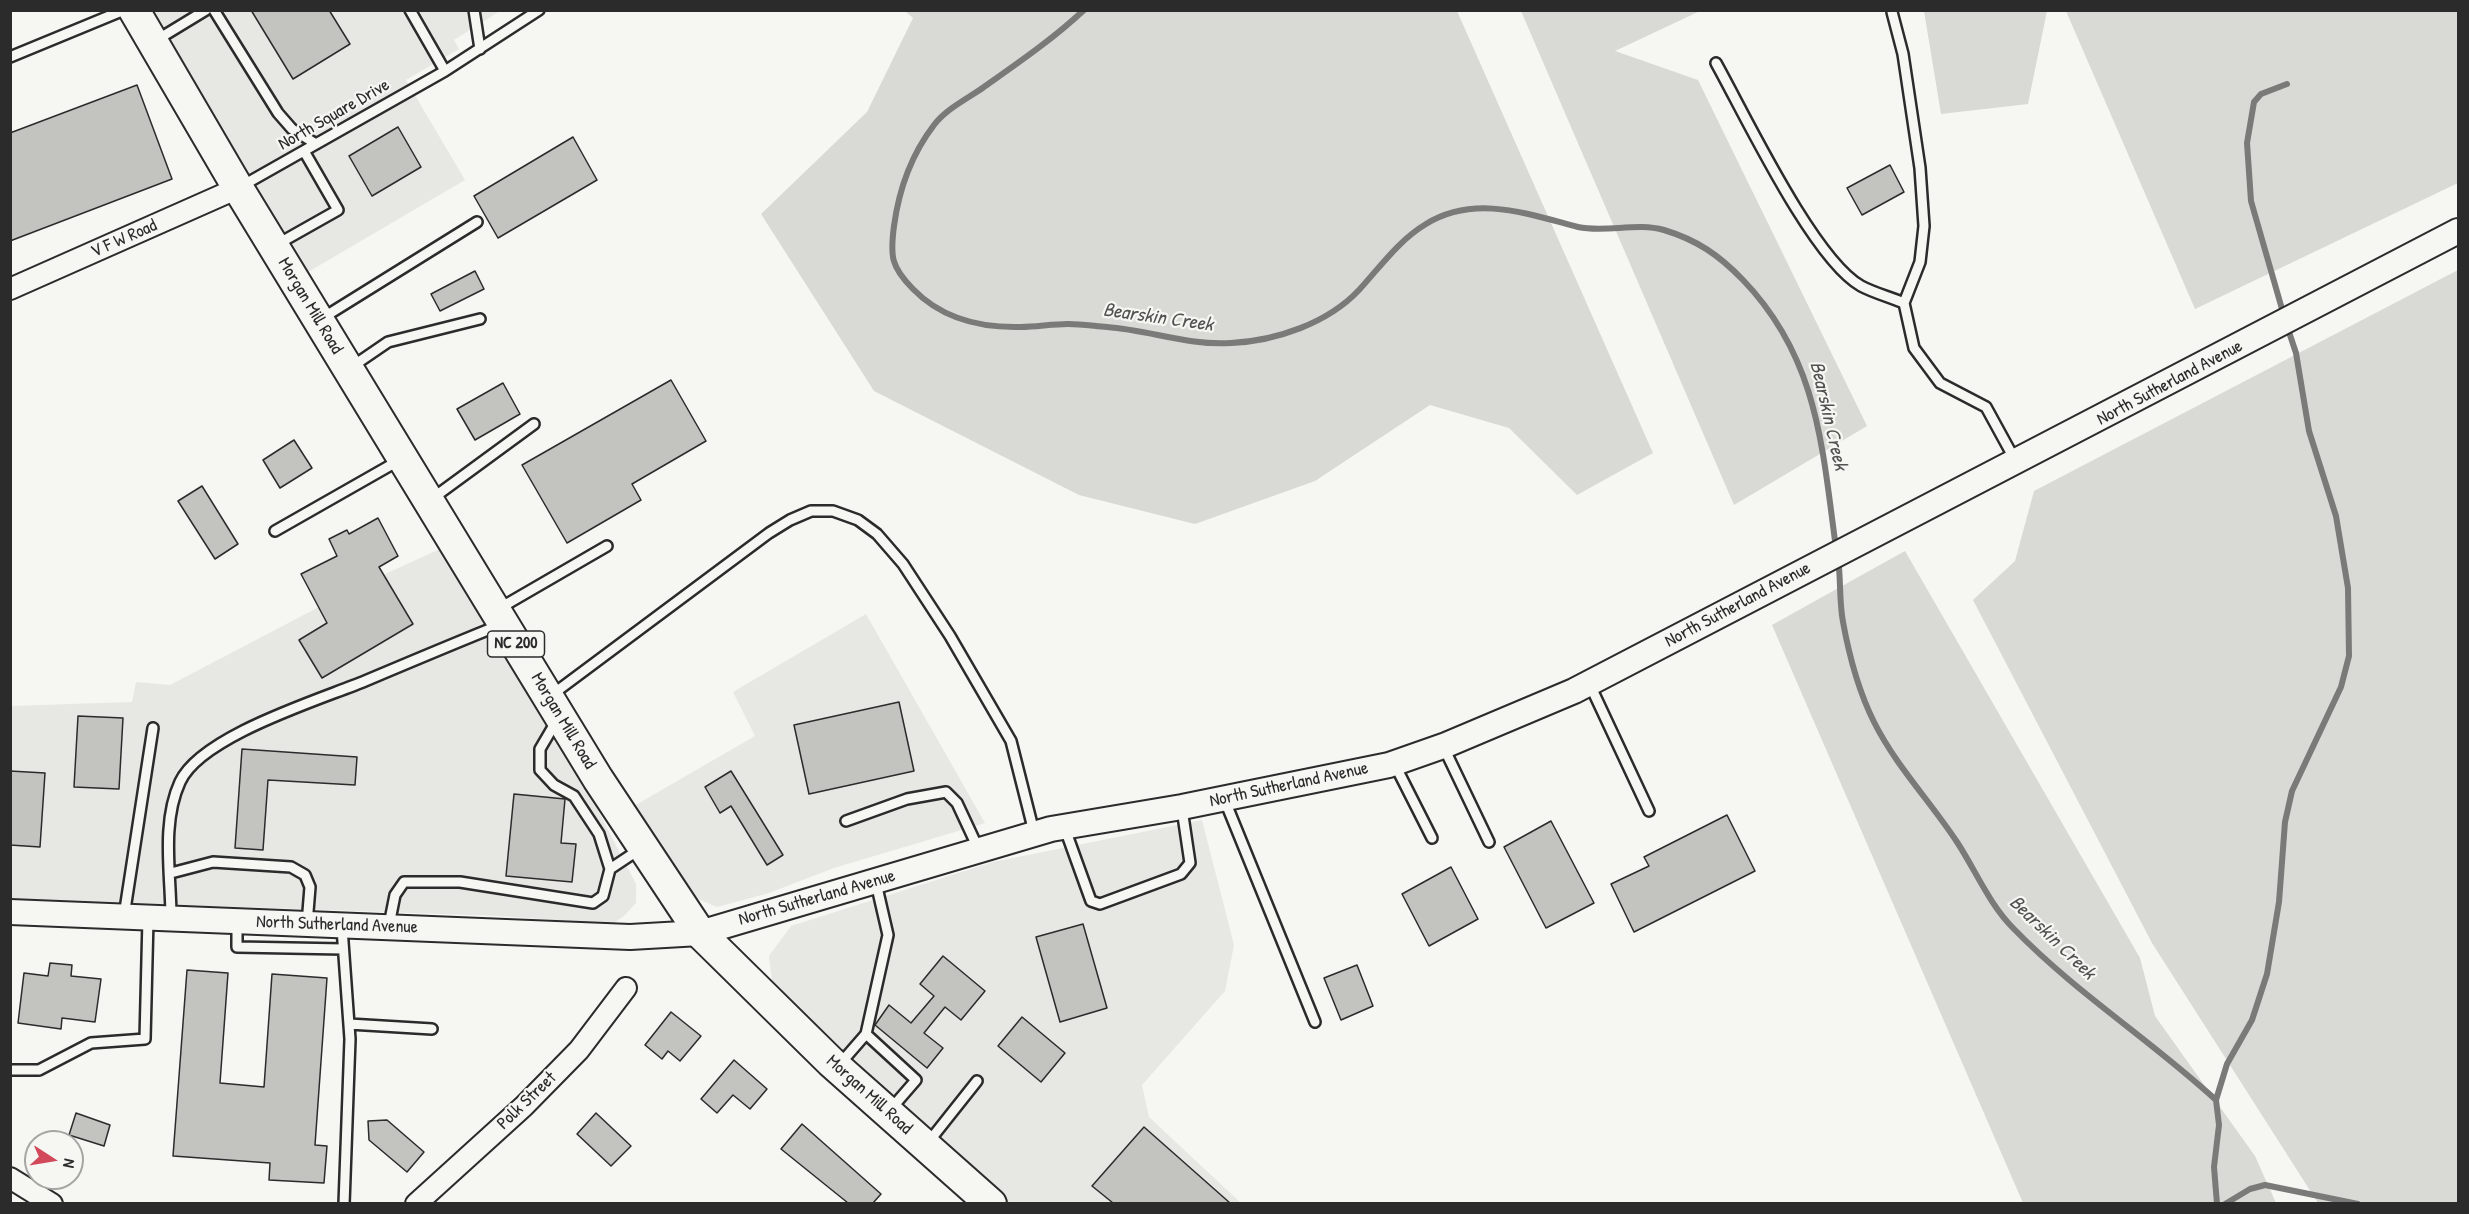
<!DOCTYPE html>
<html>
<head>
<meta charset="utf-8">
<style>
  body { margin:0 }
  #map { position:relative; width:2469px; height:1214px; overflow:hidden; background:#f6f6f2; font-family:"Patrick Hand",sans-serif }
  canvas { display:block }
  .frame { position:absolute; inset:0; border:12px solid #2b2b2b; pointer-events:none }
  .north { position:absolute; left:24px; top:1130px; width:60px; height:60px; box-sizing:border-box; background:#f6f6f2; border:2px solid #a5a5a2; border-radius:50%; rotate:102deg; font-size:16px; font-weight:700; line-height:24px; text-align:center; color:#2b2b2b }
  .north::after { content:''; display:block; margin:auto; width:21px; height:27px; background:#d1495b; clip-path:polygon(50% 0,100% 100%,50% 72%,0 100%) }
</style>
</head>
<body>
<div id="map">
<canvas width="2469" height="1214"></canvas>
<div class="frame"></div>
<div class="north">N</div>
</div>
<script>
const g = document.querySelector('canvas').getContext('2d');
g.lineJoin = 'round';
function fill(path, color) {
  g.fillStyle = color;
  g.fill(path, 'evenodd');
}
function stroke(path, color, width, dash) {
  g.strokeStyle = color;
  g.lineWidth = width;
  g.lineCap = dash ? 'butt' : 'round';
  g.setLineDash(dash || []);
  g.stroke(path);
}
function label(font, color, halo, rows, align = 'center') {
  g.font = font + ' "Patrick Hand",sans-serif';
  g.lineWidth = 4.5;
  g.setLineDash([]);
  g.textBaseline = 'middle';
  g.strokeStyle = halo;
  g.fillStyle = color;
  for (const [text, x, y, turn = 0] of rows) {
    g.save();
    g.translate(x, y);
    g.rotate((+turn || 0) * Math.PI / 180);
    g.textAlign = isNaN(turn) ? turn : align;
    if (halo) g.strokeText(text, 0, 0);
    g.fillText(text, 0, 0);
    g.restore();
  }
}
fill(new Path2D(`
  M152,11H500L454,40L459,49L406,80L465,180L303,275Z
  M442,548L586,787L636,884V903L624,916L612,924L499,916L11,899V706L132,702L136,682L170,685L357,587Z
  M866,614L985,823L834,868L769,893L717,907L696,898L634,806L755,736L733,692Z
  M1202,820L1234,945L1225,991L1142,1085L1149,1117L1241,1203H1010L916,1123L773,990L769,956L791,926L993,862Z`), '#e7e7e3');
fill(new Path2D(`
  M905,11H1457L1653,453L1577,495L1509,428L1430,405L1315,481L1195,524L1079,495L874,391L761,214L867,112L913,18Z
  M1521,11H1700L1615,51L1698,80L1867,426L1734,505Z
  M1924,11H2047L2028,104L1941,114Z
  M2066,11H2458V183L2195,309Z
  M2458,270V1203H2318L2152,943L1973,600L2015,561L2034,491Z
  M1905,551L2140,958L2155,1016L2255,1156L2276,1203H2023L1772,625Z`), '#d9d9d5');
stroke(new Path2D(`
  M1084,10C1053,39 1018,63 984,87C967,99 946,109 934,125C911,155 899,189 894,226C890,256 891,267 913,289C941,318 981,328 1021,327C1036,327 1052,324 1068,324C1081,324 1094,326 1107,327C1149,330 1189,346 1231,343C1276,341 1328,323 1359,290C1380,267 1399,240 1426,224C1475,194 1528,214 1578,227C1606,233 1637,222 1664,230C1697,240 1719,255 1743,280C1818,358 1822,446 1836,548
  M2284,316L2251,201L2247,143L2254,102L2261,94L2287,84
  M1838,558C1841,579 1839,601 1843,622C1849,655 1859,692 1874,722C1896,766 1930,801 1957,842C1976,871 1989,904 2014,929C2076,993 2151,1040 2216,1100L2219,1125L2214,1167L2217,1204
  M2216,1100L2227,1064L2252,1020L2267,974L2279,902L2285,822L2292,791L2341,687L2349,656L2348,588L2336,516L2309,431L2296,353L2287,326
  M2225,1204L2250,1189L2265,1185L2358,1204`), '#7a7a78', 6);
const building = new Path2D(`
  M251,10H329L350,44L293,79Z
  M137,85L172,179L10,241V133Z
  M398,127L421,167L372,196L349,156Z
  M573,137L597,180L498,238L474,196Z
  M1890,165L1904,192L1862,215L1847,188Z
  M475,271L484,289L440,311L431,294Z
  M671,380L706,441L632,484L641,500L567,543L522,465Z
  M503,383L520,414L475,440L457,409Z
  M294,440L312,468L280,488L263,460Z
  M202,486L238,544L215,559L178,501Z
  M378,518L398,556L379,567L413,624L322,678L299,640L327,623L301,574L337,556L329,539L347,530L349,534Z
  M899,702L914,771L809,794L794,725Z
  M78,716L123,718L119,789L74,787Z
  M242,749L357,757L355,785L268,780L263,850L235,848Z
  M10,771L45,773L40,847L10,845Z
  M731,771L783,855L767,865L731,806L720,813L705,787Z
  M514,794L565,799L561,843L576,844L572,882L506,876Z
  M1727,815L1755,871L1634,932L1611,884L1649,866L1644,857Z
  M1551,821L1594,903L1546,928L1504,847Z
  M1451,867L1478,919L1429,946L1402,894Z
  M1083,924L1107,1008L1060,1022L1036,937Z
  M943,956L985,991L961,1020L945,1007L924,1033L943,1048L927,1068L875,1025L889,1005L911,1023L934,996L920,984Z
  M50,963L72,965L71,976L101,979L95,1022L62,1018L61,1029L18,1023L24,973L48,976Z
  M1357,965L1373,1006L1341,1020L1324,978Z
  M187,970L228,973L220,1083L264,1087L272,974L327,978L315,1145L327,1146L324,1183L269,1180L270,1163L173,1156Z
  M671,1012L701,1036L680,1061L668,1051L662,1059L645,1045Z
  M1022,1017L1065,1053L1041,1082L998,1046Z
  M734,1060L767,1089L750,1109L733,1095L717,1113L701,1099Z
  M76,1113L110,1125L104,1146L69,1135Z
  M596,1113L631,1146L611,1166L577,1134Z
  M387,1120L424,1152L407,1172L369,1140L368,1121Z
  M802,1124L881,1194L873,1203H848L781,1149Z
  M1144,1127L1230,1203H1113L1092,1186Z`);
fill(building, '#c3c3c0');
stroke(building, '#2b2b2b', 1.5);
const service = new Path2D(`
  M214,10L278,113L292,129L316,144
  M410,10L445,71
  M474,10L480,49
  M1892,12L1903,54L1920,168L1924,226L1920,262L1904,303L1914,348L1940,383L1986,407L2015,460
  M155,41L206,10
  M10,57L124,10
  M1716,63C1745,115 1813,259 1861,286C1874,293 1890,297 1904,303
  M240,187L445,71L539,10
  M276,245L338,210L304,151
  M321,319L477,222
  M350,368L388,342L480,319
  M433,498L534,424
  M275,531L398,461
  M500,608L607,546
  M1590,685L1649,811
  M553,694L769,533L790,520L811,511H833L858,520L877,534L903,564L950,636L1011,741L1034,832
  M1444,748L1489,842
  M1395,765L1432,838
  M1225,801L1315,1022
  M846,821L907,799L946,792L957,803L978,848
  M1065,829L1091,901L1100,904L1181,874L1190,863L1182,809
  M610,869L640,849
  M171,873L213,862L291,867L305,875L310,887L307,924
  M124,916L153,728
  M171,918C171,875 161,823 180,782C201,736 319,700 365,681C410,662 455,643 500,625
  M237,923V947L343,949
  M389,925L395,895L404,882H460L593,903L603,896L610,869L599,834L574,796L554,785L540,770V749L557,720
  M342,928L350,1039L344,1204
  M349,1024L432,1029
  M866,1034L916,1080L890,1110
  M839,1065L866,1034L888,935L876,883
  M10,1070H39L91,1043L145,1039L148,919
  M927,1144L977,1081`);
const minor = new Path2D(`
  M10,289L238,188
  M10,1178L52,1204
  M416,1204L524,1106L579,1050L626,988`);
const tertiary = new Path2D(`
  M10,912L630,937L700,933L1051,829L1182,807L1389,765L1446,745L1574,691L2458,231`);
const primary = new Path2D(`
  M134,10L238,188L598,779L700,933L831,1062L991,1204`);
stroke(service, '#2b2b2b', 14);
stroke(minor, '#2b2b2b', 24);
stroke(tertiary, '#2b2b2b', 28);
stroke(primary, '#2b2b2b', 34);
stroke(service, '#f6f6f2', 9);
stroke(minor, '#f6f6f2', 20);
stroke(tertiary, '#f6f6f2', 24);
stroke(primary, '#f6f6f2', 30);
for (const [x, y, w] of [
  [516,644,57]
]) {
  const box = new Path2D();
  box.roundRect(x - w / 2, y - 13, w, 26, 4.5);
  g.fillStyle = '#f6f6f2';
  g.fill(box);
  stroke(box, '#2b2b2b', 1.5);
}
label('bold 16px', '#2b2b2b', null, [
  ["NC 200",516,644]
]);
label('18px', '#2b2b2b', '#f6f6f2', [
  ["North Square Drive",334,115,-30],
  ["V F W Road",124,239,-24],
  ["Morgan Mill Road",310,306,59],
  ["North Sutherland Avenue",2170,383,-28],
  ["North Sutherland Avenue",1738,605,-28],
  ["Morgan Mill Road",563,721,59],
  ["North Sutherland Avenue",1289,785,-12],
  ["North Sutherland Avenue",817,898,-16],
  ["North Sutherland Avenue",337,925,2],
  ["Morgan Mill Road",869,1095,42],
  ["Polk Street",527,1101,-44]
]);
label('italic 20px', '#525251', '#f6f6f2', [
  ["Bearskin Creek",1158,318,8],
  ["Bearskin Creek",1828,416,77],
  ["Bearskin Creek",2052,938,44]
]);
</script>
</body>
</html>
